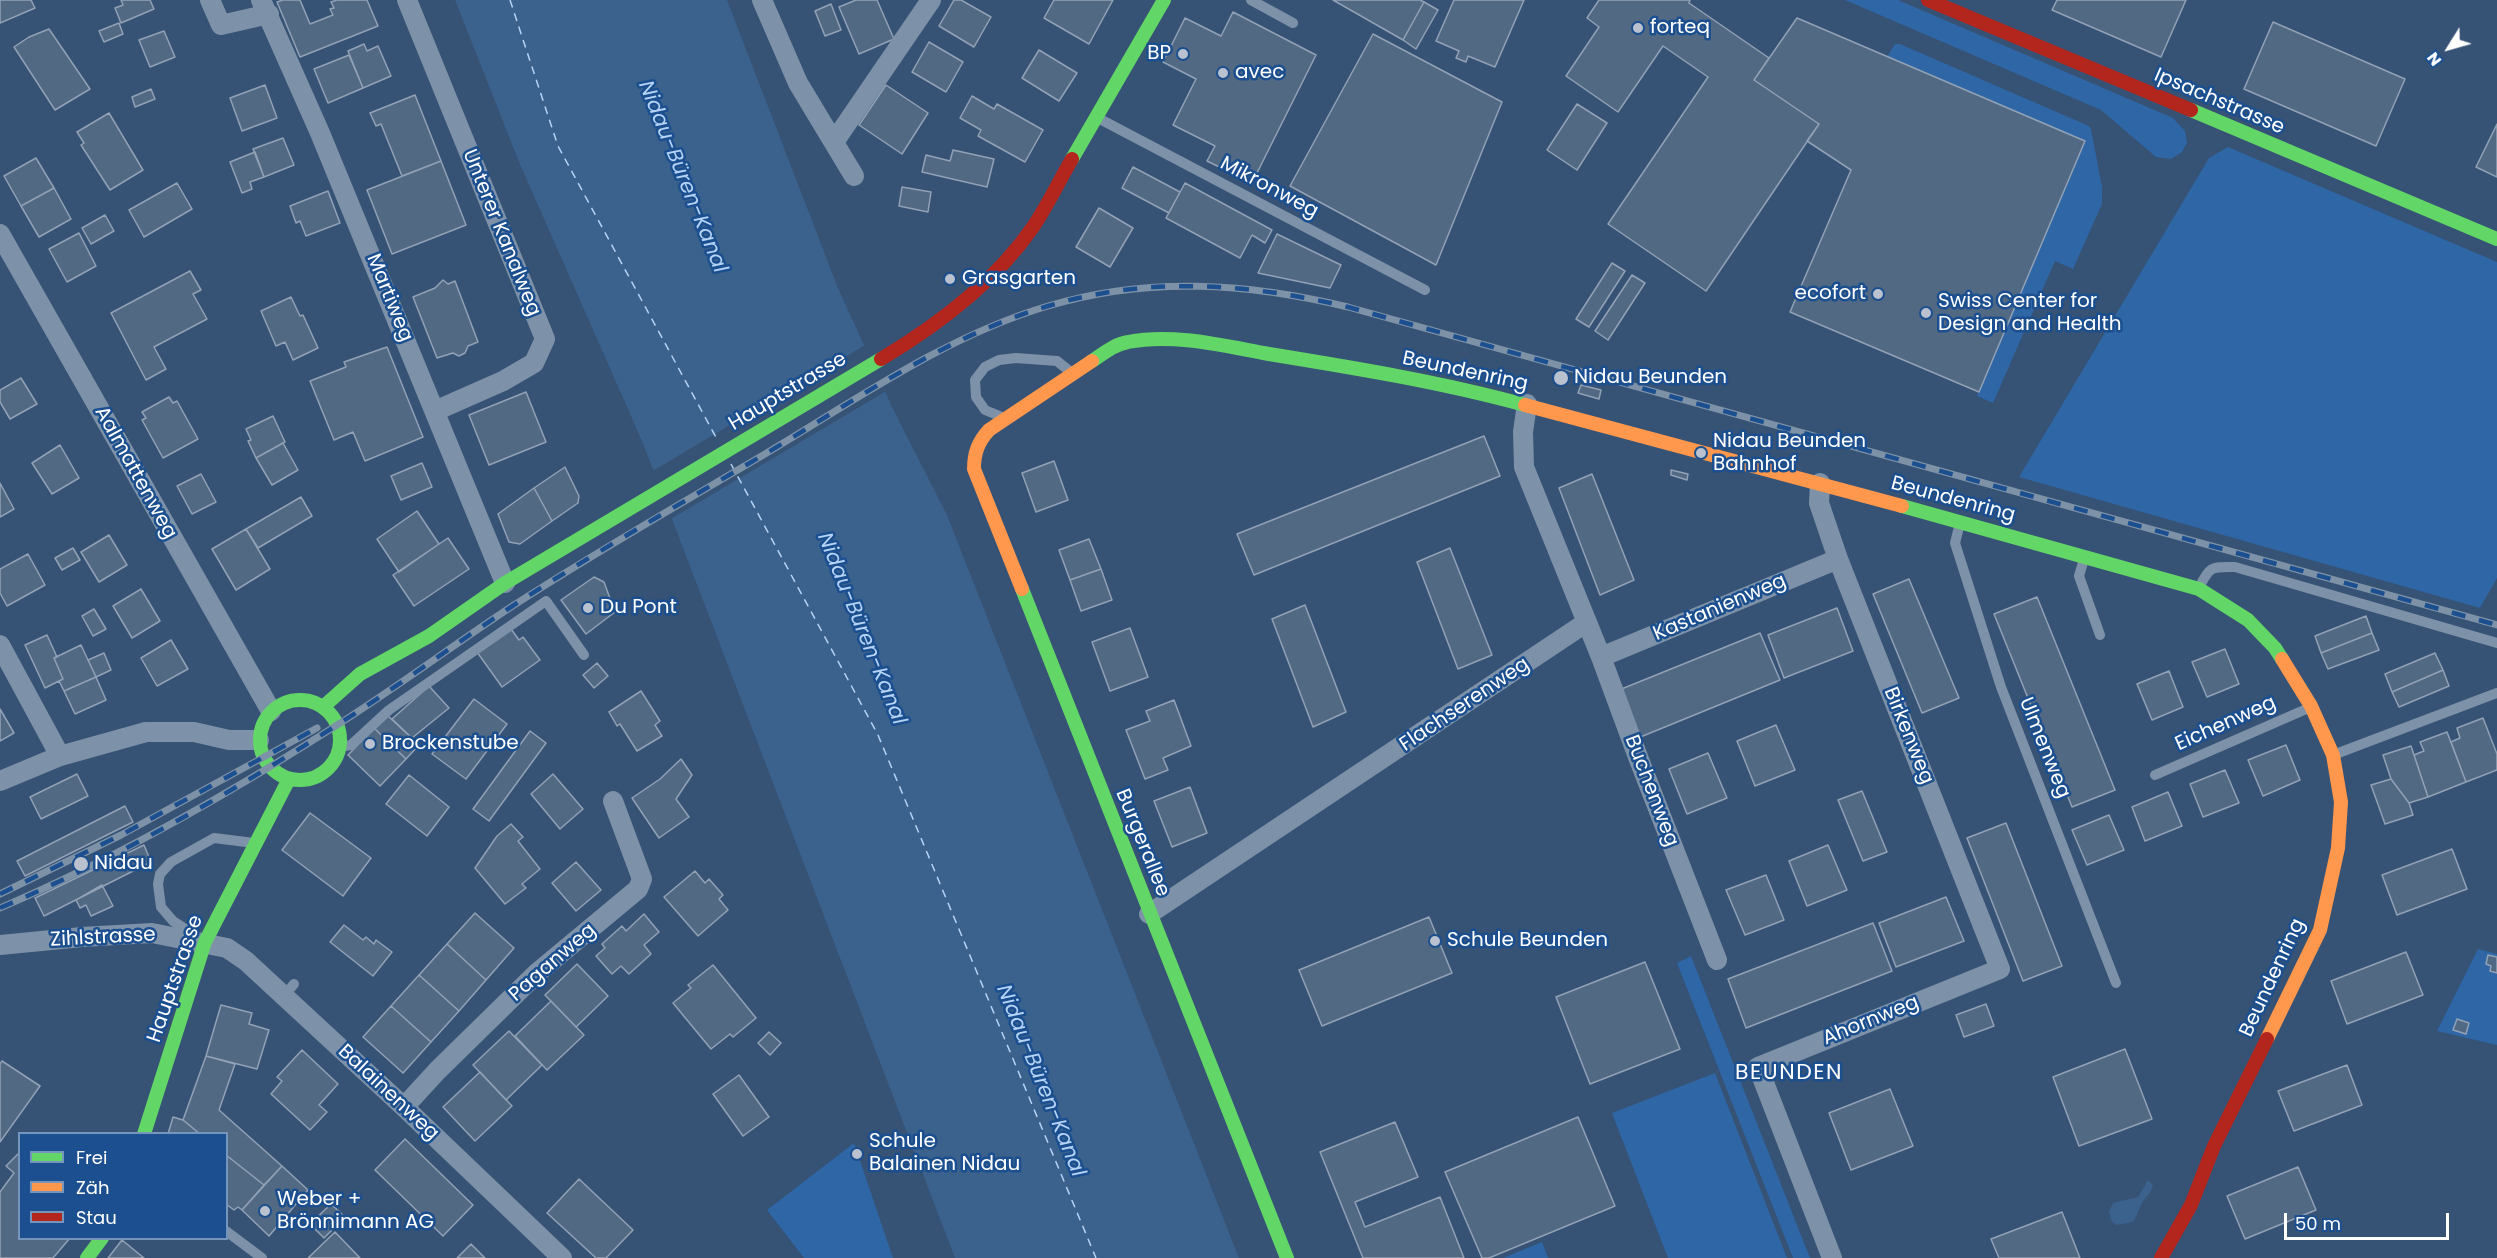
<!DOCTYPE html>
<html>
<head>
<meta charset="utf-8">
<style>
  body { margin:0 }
  #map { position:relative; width:2497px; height:1258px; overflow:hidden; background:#365274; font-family:Poppins,sans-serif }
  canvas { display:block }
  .legend { position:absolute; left:18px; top:1132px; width:210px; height:108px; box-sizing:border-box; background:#1b4f8f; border:2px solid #7695bc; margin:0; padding:8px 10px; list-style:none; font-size:18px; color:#fff }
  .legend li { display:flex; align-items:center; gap:12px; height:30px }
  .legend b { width:30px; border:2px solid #7695bc }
  .north { position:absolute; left:2419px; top:18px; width:60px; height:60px; -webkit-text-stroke:4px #1b4f8f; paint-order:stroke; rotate:233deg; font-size:16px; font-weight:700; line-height:24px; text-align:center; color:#fff }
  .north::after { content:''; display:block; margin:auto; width:21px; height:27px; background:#fff; clip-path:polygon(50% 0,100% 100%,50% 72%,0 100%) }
  .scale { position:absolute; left:2284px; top:1213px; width:165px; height:27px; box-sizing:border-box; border:3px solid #fff; border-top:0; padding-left:8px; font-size:18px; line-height:21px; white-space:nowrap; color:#fff; -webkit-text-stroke:4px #1b4f8f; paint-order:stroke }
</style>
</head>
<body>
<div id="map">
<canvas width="2497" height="1258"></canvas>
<ul class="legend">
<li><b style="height:8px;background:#63d668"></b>Frei</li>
<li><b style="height:8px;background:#ff974d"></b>Zäh</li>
<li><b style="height:8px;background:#b3261e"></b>Stau</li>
</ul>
<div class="north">N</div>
<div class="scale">50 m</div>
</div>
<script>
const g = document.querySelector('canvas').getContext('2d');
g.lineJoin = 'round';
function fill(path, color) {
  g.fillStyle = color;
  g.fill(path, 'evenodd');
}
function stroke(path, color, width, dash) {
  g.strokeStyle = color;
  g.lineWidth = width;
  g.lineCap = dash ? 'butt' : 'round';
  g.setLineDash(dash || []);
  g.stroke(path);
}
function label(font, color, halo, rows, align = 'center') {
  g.font = font + ' Poppins,sans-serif';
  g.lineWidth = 5;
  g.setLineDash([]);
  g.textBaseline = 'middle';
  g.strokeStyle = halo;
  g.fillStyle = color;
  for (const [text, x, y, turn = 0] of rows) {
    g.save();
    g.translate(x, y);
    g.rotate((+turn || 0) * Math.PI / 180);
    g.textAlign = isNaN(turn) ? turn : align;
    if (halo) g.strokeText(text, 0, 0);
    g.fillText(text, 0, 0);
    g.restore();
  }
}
fill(new Path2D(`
  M1845,0H1898L2173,118L2185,131L2187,143L2182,152L2171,159L2156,157L2101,110Z
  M1895,44H1900L2089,126L2091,129L2102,187V204L2073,269L2055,261L1993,403L1977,396L2085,141L1887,57Z
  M2228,147L2497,262V578L2480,608L2019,477L2209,158Z
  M2478,949L2497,954V1045L2437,1031Z
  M1691,956L1810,1258H1793L1677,963Z
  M1715,1073L1787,1258H1668L1612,1113Z
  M854,1143L893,1258H804L767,1210Z
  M1542,1242L1548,1258H1503Z`), '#2f66a5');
fill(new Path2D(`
  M455,0H727L838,288L894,411L947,515L1239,1258H955L642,441L519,162Z
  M2148,1180L2153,1185C2151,1194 2147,1195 2142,1203C2139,1209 2137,1215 2133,1222L2116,1225L2111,1220L2109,1211L2113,1203L2138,1197Z`), '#3b618d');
fill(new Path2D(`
  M867,344L888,390L669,520L651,472Z`), '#365274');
stroke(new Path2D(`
  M510,0L558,146L718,441
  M731,464L878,735L1096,1258`), '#b5d3f5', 1.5, [8, 6]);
const building = new Path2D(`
  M0,0H31L35,8L0,23Z
  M121,0H150L154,9L121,23L115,8L123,5Z
  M283,0H300L310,24L333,15L330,9L334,8L331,2L337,0H367L378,26L300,57L277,2Z
  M856,0H877L894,39L859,54L839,7Z
  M954,0H961L991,17L974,47L939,26Z
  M1054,0H1113L1089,44L1044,18Z
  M1333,0H1420L1424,2L1403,40Z
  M1454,0H1524L1495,67L1468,56L1466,62L1456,58L1459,51L1436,41Z
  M1599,0H1690L1689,3L1769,58L1754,80L1819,124L1706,291L1608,224L1708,77L1663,46L1618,112L1566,76L1599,27L1587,18Z
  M2057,0H2186L2161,57L2052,10Z
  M1424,2L1438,10L1416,49L1403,40Z
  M831,4L841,30L825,36L815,11Z
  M1233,12L1316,55L1252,183L1207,161L1215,146L1173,125L1196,79L1163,62L1185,18L1221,36Z
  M1797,18L2085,141L1979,392L1790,312L1851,170L1807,141L1819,124L1754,80Z
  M2273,22L2405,79L2376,146L2244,89Z
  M119,23L123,34L104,42L99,31Z
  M49,29L90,89L55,110L14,47L29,37Z
  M164,31L175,57L150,67L139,40Z
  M1373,34L1502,102L1436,265L1290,186Z
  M929,42L963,62L946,92L912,72Z
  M364,44L367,51L378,46L391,76L363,88L348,51Z
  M1039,50L1077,73L1059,101L1022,78Z
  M349,55L363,88L328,103L314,69Z
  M265,85L277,118L242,131L230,98Z
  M886,85L928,113L902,154L859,125Z
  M151,89L155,99L135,107L132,97Z
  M415,95L441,161L402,176L381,124L376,126L370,113Z
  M972,96L994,109L997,104L1043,130L1025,162L978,136L981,130L960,118Z
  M1577,104L1607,123L1577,170L1547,150Z
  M109,113L143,170L110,190L81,145L84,143L77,132Z
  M2497,124V177L2476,167Z
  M283,138L294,165L264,177L253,149Z
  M953,150L994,159L987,187L922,172L926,155L950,161Z
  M255,152L264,177L250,182L252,189L242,193L230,162Z
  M36,158L54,188L21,206L4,176Z
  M441,161L466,225L392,254L367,190Z
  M1133,167L1180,192L1169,213L1122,188Z
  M177,183L192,209L144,237L129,210Z
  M1185,183L1272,230L1265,243L1252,235L1240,258L1166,218Z
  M902,187L931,192L928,212L899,206Z
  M54,188L71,219L39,237L21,206Z
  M328,191L340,223L306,236L300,221L296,223L290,206Z
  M1099,208L1133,228L1110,267L1076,247Z
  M105,215L114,231L91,244L82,228Z
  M79,233L96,266L67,282L49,249Z
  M1277,234L1341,265L1330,288L1258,273Z
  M1612,263L1625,271L1589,327L1576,319Z
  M190,271L201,290L193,294L207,319L154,347L166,369L146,380L111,313Z
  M1632,275L1645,283L1608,340L1595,331Z
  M443,280L448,284L455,281L478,342L468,346L465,353L459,356L453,353L437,358L413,297L435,288Z
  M291,297L300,316L303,315L318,348L293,360L285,342L276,346L261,311Z
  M387,347L423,437L365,461L353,432L334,440L310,381L346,367L344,362Z
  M21,378L37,404L10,419L0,402V390Z
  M1581,385L1601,390L1599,399L1578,393Z
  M526,392L546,442L489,465L469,415Z
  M169,397L173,403L177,401L198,439L163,458L142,420L146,418L142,412Z
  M273,416L285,442L256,458L248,441L251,440L246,429Z
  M1484,436L1500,476L1254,575L1237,534Z
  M283,443L298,470L272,485L256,458Z
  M60,445L79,478L52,494L32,463Z
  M1054,461L1068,500L1036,512L1022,473Z
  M422,463L432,487L401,500L391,476Z
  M565,467L579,496L578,503L552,521L534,488Z
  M1671,470L1688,474L1687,480L1671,475Z
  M201,474L216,502L192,514L177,486Z
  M1592,474L1634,580L1600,595L1559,488Z
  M0,483L14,509L0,517Z
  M534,488L552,521L520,544L509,542L498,514Z
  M301,497L312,516L258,548L246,529Z
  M417,511L439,544L399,572L377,539Z
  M246,529L270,569L236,590L212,549Z
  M109,535L127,565L99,582L81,552Z
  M448,538L469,569L414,606L393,575Z
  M1089,539L1101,569L1070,580L1059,550Z
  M73,548L80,560L62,570L55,558Z
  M1450,548L1492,655L1458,669L1417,562Z
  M28,554L45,585L7,606L0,593V569Z
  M1101,569L1112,600L1081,611L1070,580Z
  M594,577L604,582L615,612L586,634L561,600Z
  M1909,579L1959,698L1922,713L1873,594Z
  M141,589L160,621L132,638L113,606Z
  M2037,597L2115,790L2072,807L1994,614Z
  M1305,605L1346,712L1313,727L1272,619Z
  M1837,608L1853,651L1784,678L1768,635Z
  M94,609L106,629L93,636L82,616Z
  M2366,616L2372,633L2321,653L2315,636Z
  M1130,628L1148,677L1110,691L1092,642Z
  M511,629L519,640L523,637L540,660L502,687L477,652Z
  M1760,633L1780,680L1638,738L1619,690Z
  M2372,633L2379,650L2328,669L2321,653Z
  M47,635L57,657L54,658L63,679L45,688L25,645Z
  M171,640L188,669L157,686L141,658Z
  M81,645L96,677L64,691L59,681L63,679L54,658Z
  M2225,649L2239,684L2207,697L2192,662Z
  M104,653L111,670L96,677L88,660Z
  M2435,653L2443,670L2392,692L2385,674Z
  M597,663L608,676L594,688L583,675Z
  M2443,670L2449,686L2399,707L2392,692Z
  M2169,671L2183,707L2152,720L2137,684Z
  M96,677L106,700L75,714L64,691Z
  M429,686L449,708L412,738L392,719Z
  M641,691L660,721L655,725L662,736L637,751L620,724L617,726L609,712Z
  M474,699L507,724L466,779L432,754Z
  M1174,700L1191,746L1163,758L1168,770L1145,779L1126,730L1150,721L1146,711Z
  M0,709L14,733L0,741Z
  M387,715L419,745L406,759L374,728Z
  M2483,718L2497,754V770L2466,782L2451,742L2460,738L2457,728Z
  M1776,725L1795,770L1755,786L1737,741Z
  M374,728L406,759L380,786L348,755Z
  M530,731L546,743L489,821L473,809Z
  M2447,732L2466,782L2428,797L2414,755L2424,751L2420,742Z
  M2286,745L2300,780L2263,796L2248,760Z
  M2411,746L2428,797L2409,803L2391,779L2383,755Z
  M1708,753L1727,798L1687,814L1669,769Z
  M681,759L692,775L676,799L689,817L659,838L632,798L660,779Z
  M2225,770L2239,803L2203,817L2190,784Z
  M77,774L88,796L41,819L30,797Z
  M553,774L583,809L560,829L531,794Z
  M409,775L449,807L427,836L386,804Z
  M2391,779L2409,803L2413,815L2385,824L2371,785Z
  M1190,787L1207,833L1172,847L1154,801Z
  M1862,791L1887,852L1863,861L1838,800Z
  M2168,792L2182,826L2145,841L2132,807Z
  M125,806L133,822L25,876L17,861Z
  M310,813L371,858L343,896L282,850Z
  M2109,815L2124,850L2087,865L2072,830Z
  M2006,823L2062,966L2023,981L1967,838Z
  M511,824L523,837L518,841L540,869L522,884L526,888L505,904L475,868L497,836Z
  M144,845L151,862L44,916L35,898Z
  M1828,845L1847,890L1807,906L1789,861Z
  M2452,849L2467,889L2397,915L2382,875Z
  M576,862L601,890L576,911L552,883Z
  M695,871L705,883L709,879L723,895L719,899L728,910L698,936L664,897Z
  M1766,875L1784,920L1745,935L1726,890Z
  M102,885L113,906L91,916L86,905L80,908L76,900Z
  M1946,897L1964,941L1896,967L1879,923Z
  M475,913L514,948L486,980L447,944Z
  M644,914L659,932L644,945L651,954L629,974L621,966L612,974L596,956L605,948L602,944L622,926L626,931Z
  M1429,917L1452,973L1322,1026L1299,970Z
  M1873,923L1892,971L1746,1028L1728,979Z
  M344,925L363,940L366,937L374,944L376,940L392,952L373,976L330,942Z
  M447,944L486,980L459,1011L419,975Z
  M2406,952L2423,995L2347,1024L2331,981Z
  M2488,955L2497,957V973L2490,971L2491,966L2486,964Z
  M1645,962L1680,1049L1590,1084L1556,997Z
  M577,964L608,996L576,1027L545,995Z
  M713,965L756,1018L733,1037L730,1034L711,1049L673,1003L691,988L688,985Z
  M419,975L459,1011L431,1042L391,1006Z
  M551,1001L584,1035L547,1070L515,1036Z
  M1986,1004L1994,1026L1964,1037L1956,1015Z
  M221,1005L252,1013L249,1024L269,1030L257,1069L206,1056Z
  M391,1006L431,1042L403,1073L363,1037Z
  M2457,1019L2469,1023L2466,1034L2453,1030Z
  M509,1031L542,1065L506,1100L473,1065Z
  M769,1032L781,1043L770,1055L758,1043Z
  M2125,1049L2152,1119L2079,1146L2053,1077Z
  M302,1050L338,1084L319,1105L327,1112L310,1130L271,1094L282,1081L277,1077Z
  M206,1056L235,1064L219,1110L282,1166L264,1185L226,1155V1134H200L183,1120Z
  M2,1061L40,1086L0,1142V1064Z
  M2347,1065L2362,1105L2294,1131L2278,1091Z
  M480,1072L512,1106L475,1141L443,1107Z
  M739,1075L769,1117L743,1136L713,1094Z
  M1890,1089L1913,1146L1851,1170L1829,1113Z
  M173,1117L183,1120L200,1134H168Z
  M1578,1117L1615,1206L1489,1258H1482L1445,1172Z
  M1395,1122L1418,1177L1355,1202L1365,1227L1440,1197L1464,1258H1363L1320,1152Z
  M405,1139L473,1205L443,1236L375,1170Z
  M20,1152V1238H70L53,1258H0V1192L14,1173L6,1166Z
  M226,1155L264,1185L242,1210L238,1207L234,1210L226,1204Z
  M282,1166L308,1190L269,1236L242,1210Z
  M2298,1167L2316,1210L2245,1239L2227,1196Z
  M579,1179L633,1230L606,1258H596L547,1213Z
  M331,1204L345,1217L324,1238L310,1224Z
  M2062,1212L2080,1258H1999L1991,1239Z
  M335,1232L360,1258H308Z
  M122,1240L144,1258H108Z
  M471,1244L485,1258H457Z`);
fill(building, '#526984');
stroke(building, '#92a2b6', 1.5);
stroke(new Path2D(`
  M1251,0L1293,23
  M1096,117L1425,290
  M1002,417L985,410L976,397L975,380L985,367L999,360L1016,358L1057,361L1072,373
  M1960,523L1955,543L2001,687L2116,983
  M2084,559L2079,576L2100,635
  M2199,588C2210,565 2212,567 2235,567L2497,643
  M339,747L351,745L389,710L546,601L584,655
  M2333,755L2497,693
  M2155,775L2311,707
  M199,938L173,921L161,907L158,884L160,874L171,862L214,838L254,843
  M284,996L294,984
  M226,1231L262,1258`), '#7d92a8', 10);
stroke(new Path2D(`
  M210,0L221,25L269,14
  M261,0L320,133L505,583
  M407,0L545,339L534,363L503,381L435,411
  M762,0L798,83L854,176
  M834,142L931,0
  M0,234L271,711
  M1527,404L1523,432L1524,467L1601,657L1638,757L1717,960
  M1820,483L1819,503L1838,559L2000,969L1758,1067L1832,1258
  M0,645L60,756
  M1601,657L1838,559
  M0,781L60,756L146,732H194L229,740H259
  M1149,914L1587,622
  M0,945L82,937L152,933L227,948L246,961L404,1107L562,1258
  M404,1107L437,1071L537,973L638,889L642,879L613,801`), '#7d92a8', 20);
stroke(new Path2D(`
  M2191,110L2497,239
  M1072,159L1164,0
  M1092,361C1104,353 1115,344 1128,342C1174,333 1224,346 1269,354C1355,368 1441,382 1525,405
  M1902,506L2199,589L2248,620L2275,648L2282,659
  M1022,589L1287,1258
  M260 740a40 40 0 1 1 80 0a40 40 0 1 1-80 0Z
  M323,707L360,674L429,636L505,583L881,359
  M144,1134L205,942L289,779
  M87,1258L102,1238`), '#63d668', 14);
stroke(new Path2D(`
  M1525,405L1902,506
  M1022,589L974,469C974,453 978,442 989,430L1092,361
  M2267,1039L2320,930L2338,848L2341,802L2333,755L2311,706L2282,659`), '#ff974d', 14);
stroke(new Path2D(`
  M1928,0L2191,110
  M881,359C938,325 995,282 1033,227C1048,205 1059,181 1072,159
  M2161,1258L2191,1205L2214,1146L2267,1039`), '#b3261e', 14);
const rail = new Path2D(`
  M0,894L121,835L317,728
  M0,908C117,858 227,795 334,727C394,689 452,646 511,607C594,553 680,504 765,454C856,400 946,336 1048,306C1148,276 1248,283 1348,307L2497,625`);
stroke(rail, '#7e92a7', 7);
stroke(rail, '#1b4f8f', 4.5, [14]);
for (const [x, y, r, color] of [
  [1638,28,6,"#b9c2ce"],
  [1183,54,6,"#b9c2ce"],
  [1223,73,6,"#b9c2ce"],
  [950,279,6,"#b9c2ce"],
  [1878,294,6,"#b9c2ce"],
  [1926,313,6,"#b9c2ce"],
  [1561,378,8,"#b9c2ce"],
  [1701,453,6,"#b9c2ce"],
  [588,608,6,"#b9c2ce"],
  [370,744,6,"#b9c2ce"],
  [81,864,8,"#b9c2ce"],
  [1435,941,6,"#b9c2ce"],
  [857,1154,6,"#b9c2ce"],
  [265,1211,6,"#b9c2ce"]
]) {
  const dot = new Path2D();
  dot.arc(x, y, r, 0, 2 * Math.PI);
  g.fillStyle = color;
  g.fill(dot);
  stroke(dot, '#1b4f8f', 2);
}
label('20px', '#fff', '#1b4f8f', [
  ["forteq",1650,28],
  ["BP",1171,54,"right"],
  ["avec",1235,73],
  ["Grasgarten",962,279],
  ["ecofort",1866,294,"right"],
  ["Swiss Center for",1938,302],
  ["Design and Health",1938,325],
  ["Nidau Beunden",1574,378],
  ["Nidau Beunden",1713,442],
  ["Bahnhof",1713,465],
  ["Du Pont",600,608],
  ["Brockenstube",382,744],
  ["Nidau",94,864],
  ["Schule Beunden",1447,941],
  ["Schule",869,1142],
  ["Balainen Nidau",869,1165],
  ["Weber +",277,1200],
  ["Brönnimann AG",277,1223]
], 'left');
label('20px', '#fff', '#1b4f8f', [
  ["Ipsachstrasse",2219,102,23],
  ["Mikronweg",1269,188,28],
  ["Unterer Kanalweg",501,233,68],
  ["Martiweg",389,298,68],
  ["Beundenring",1465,372,12],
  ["Hauptstrasse",788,392,-31],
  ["Aalmattenweg",135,473,61],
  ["Beundenring",1953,500,15],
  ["Kastanienweg",1720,608,-23],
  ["Flachserenweg",1465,705,-34],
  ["Eichenweg",2226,724,-24],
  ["Birkenweg",1908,736,68],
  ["Ulmenweg",2044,748,68],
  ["Buchenweg",1651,791,69],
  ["Burgerallee",1142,843,68],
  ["Zihlstrasse",103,938,-3],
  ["Paganweg",553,963,-41],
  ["Beundenring",2273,978,-65],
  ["Hauptstrasse",176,979,-71],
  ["Ahornweg",1871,1021,-22],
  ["Balainenweg",388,1093,43]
]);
label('italic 21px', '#b5d3f5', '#1b4f8f', [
  ["Nidau-Büren-Kanal",682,177,68],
  ["Nidau-Büren-Kanal",861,629,68],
  ["Nidau-Büren-Kanal",1040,1081,68]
]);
g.letterSpacing = '1.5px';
label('22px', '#fff', '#1b4f8f', [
  ["BEUNDEN",1789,1073]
]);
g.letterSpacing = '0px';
</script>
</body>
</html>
